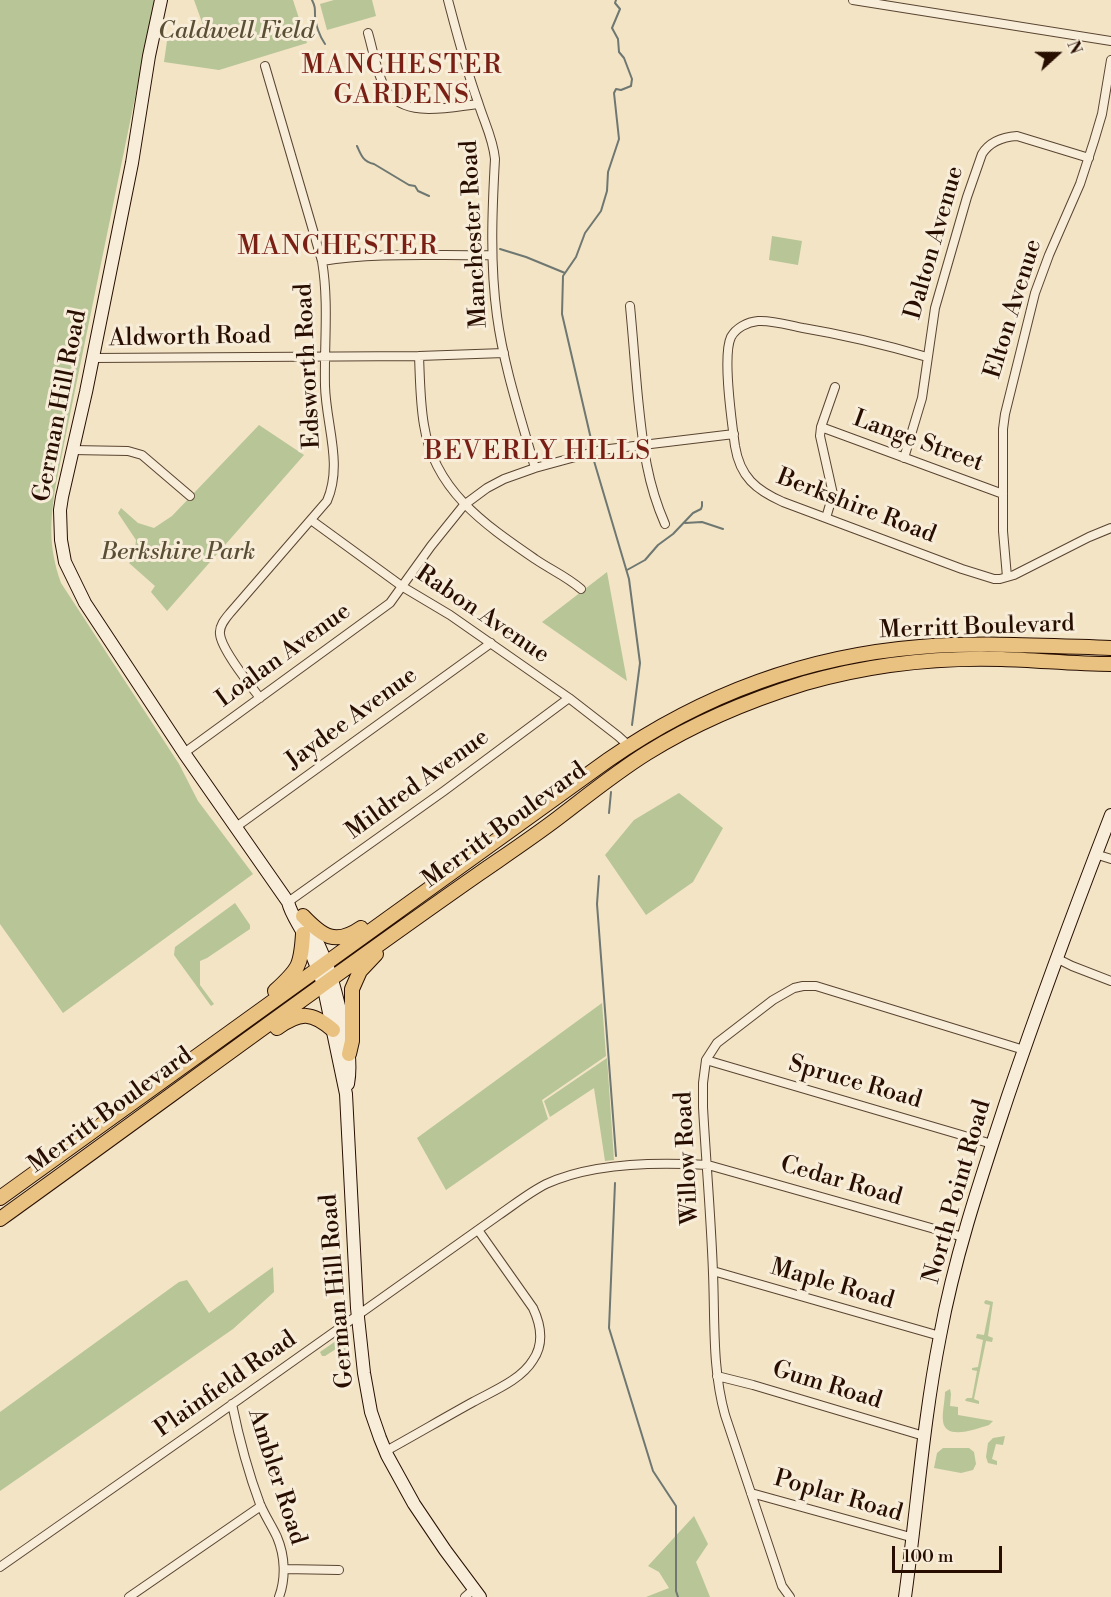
<!DOCTYPE html>
<html>
<head>
<meta charset="utf-8">
<style>
  body { margin:0 }
  #map { position:relative; width:1111px; height:1597px; overflow:hidden; background:#f2e4c5; font-family:"Libre Bodoni",serif }
  canvas { display:block }
  .north { position:absolute; left:1027px; top:24px; width:60px; height:60px; -webkit-text-stroke:4px #f7edd9; paint-order:stroke; rotate:69deg; font-size:16px; font-weight:700; line-height:24px; text-align:center; color:#280e00 }
  .north::after { content:''; display:block; margin:auto; width:21px; height:27px; background:#280e00; clip-path:polygon(50% 0,100% 100%,50% 72%,0 100%) }
  .scale { position:absolute; left:892px; top:1546px; width:110px; height:27px; box-sizing:border-box; border:3px solid #280e00; border-top:0; padding-left:8px; font-size:18px; line-height:21px; white-space:nowrap; color:#280e00; -webkit-text-stroke:4px #f7edd9; paint-order:stroke }
</style>
</head>
<body>
<div id="map">
<canvas width="1111" height="1597"></canvas>
<div class="north">N</div>
<div class="scale">100 m</div>
</div>
<script>
const g = document.querySelector('canvas').getContext('2d');
g.lineJoin = 'round';
function fill(path, color) {
  g.fillStyle = color;
  g.fill(path, 'evenodd');
}
function stroke(path, color, width, dash) {
  g.strokeStyle = color;
  g.lineWidth = width;
  g.lineCap = dash ? 'butt' : 'round';
  g.setLineDash(dash || []);
  g.stroke(path);
}
function label(font, color, halo, rows, align = 'center') {
  g.font = font + ' "Libre Bodoni",serif';
  g.lineWidth = 6;
  g.setLineDash([]);
  g.textBaseline = 'middle';
  g.strokeStyle = halo;
  g.fillStyle = color;
  for (const [text, x, y, turn = 0] of rows) {
    g.save();
    g.translate(x, y);
    g.rotate((+turn || 0) * Math.PI / 180);
    g.textAlign = isNaN(turn) ? turn : align;
    if (halo) g.strokeText(text, 0, 0);
    g.fillText(text, 0, 0);
    g.restore();
  }
}
fill(new Path2D(`
  M0,0H155L56,483C50,521 48,546 61,583L179,764L198,801L253,874L63,1013L0,924Z
  M194,0H293L307,43L219,70L164,62L168,34L199,39L203,25Z
  M334,0H372L376,16L327,30L320,4Z
  M772,236L802,241L798,265L769,260Z
  M259,425L304,455L167,611L151,592L155,586L129,563L134,558L136,540L118,513L121,508L138,523L154,528L172,516Z
  M607,572L627,681L542,622Z
  M679,793L723,828L693,882L646,915L605,855L634,820Z
  M235,903L250,925V929L207,958L200,961V985L214,1004L211,1006L174,955L175,947Z
  M602,1003L606,1056L542,1100L548,1119L446,1190L417,1138Z
  M607,1058L614,1160L605,1161L594,1088L550,1117L544,1101Z
  M273,1267L274,1292L233,1329L0,1491V1412L179,1282L187,1280L209,1313Z
  M986,1300L993,1302L988,1336L993,1338L992,1342L986,1341L974,1399L979,1401V1404L966,1401L965,1400L967,1398H972L977,1371L972,1370V1368L978,1367L983,1340L976,1338L977,1334L984,1335L990,1305L985,1304L984,1302Z
  M343,1336H348L350,1340L351,1351L349,1352L339,1347L325,1356H322L320,1352Z
  M950,1389L951,1394L950,1406L958,1407V1415L993,1421L989,1425C976,1429 945,1441 943,1421C942,1412 945,1401 945,1392Z
  M1005,1436L1003,1445L996,1444L992,1459L997,1461V1465L988,1463L986,1457L988,1443L993,1438Z
  M943,1448H969L974,1452L976,1464L973,1470L961,1473L934,1468L937,1453Z
  M694,1516L708,1544L696,1562L710,1597H646L669,1588L659,1572L648,1566Z`), '#b7c597');
stroke(new Path2D(`
  M312,0C315,6 315,8 315,15C315,24 320,37 325,44
  M357,146C361,155 363,162 374,164L409,185L415,186L418,191L429,196
  M500,249L526,257L565,273
  M591,439L562,314L563,276L576,257L585,233L601,211L607,191L608,172L619,139L614,93L616,89L621,90L631,86L632,79L624,58L619,52L618,39L612,28L620,9L615,3L616,0
  M594,461L629,579L640,663L632,725
  M685,523L702,522L723,529
  M627,570L645,560L658,545L673,534L693,513L701,509L702,506V502
  M609,813L611,792
  M599,876L597,904L616,1156
  M615,1183L609,1328L653,1471L676,1506V1591L678,1597`), '#6e7771', 2);
const street = new Path2D(`
  M448,0C457,34 466,69 478,102C484,122 493,138 495,159C492,212 490,264 497,316C504,368 521,418 535,468
  M853,0L1111,41
  M368,33C373,50 377,75 386,90C405,119 450,107 478,104
  M322,261C376,252 436,256 491,255
  M630,306C633,337 635,367 638,398C643,445 646,480 665,524
  M419,356C420,378 420,402 424,425C434,490 484,524 535,559C551,570 566,576 581,589
  M927,357C886,345 845,335 803,328C788,325 772,320 758,321C747,322 736,328 731,337C722,356 732,423 735,446C740,477 756,490 783,502L962,569L994,579H1000L1014,575L1089,537L1111,528
  M93,358L419,356L504,353
  M821,427L1003,494
  M72,450L128,451L142,455L190,496
  M904,458L922,398L935,308L967,197L982,154C990,141 1003,137 1017,136L1089,158
  M826,518L833,494L820,436L821,427L835,387
  M311,520L403,587L450,615L569,698L618,736L629,746
  M1007,577L1003,531V429L1005,414L1035,293L1049,255L1080,184L1094,141L1102,114L1111,60
  M260,698C250,685 221,649 220,634C219,626 225,619 230,613L327,501C343,464 326,425 325,386C324,344 329,302 322,261L265,66
  M184,753L390,603L431,546L464,505L487,488L504,479L535,468L601,450L734,434
  M236,827L491,643
  M1095,854L1111,859
  M288,902L444,791L569,698
  M1058,959L1072,966L1111,981
  M706,1060L992,1144
  M713,1271L940,1336
  M717,1376L753,1385L924,1436
  M232,1404C239,1438 248,1472 260,1504C265,1516 272,1526 277,1537C285,1556 286,1578 279,1597
  M386,1451C415,1435 444,1418 473,1402C493,1391 521,1380 533,1360C544,1344 541,1325 533,1308L478,1230
  M751,1493L914,1538
  M0,1567L210,1420L499,1215C515,1204 530,1192 546,1184C591,1163 659,1162 708,1165L963,1237
  M284,1569L339,1570
  M129,1597L261,1506
  M465,1597L474,1589
  M790,1597L782,1586L725,1415C712,1369 715,1320 713,1273C711,1217 706,1162 703,1107V1083L706,1060L717,1043L773,1000L794,988L803,986H816L1024,1050`);
const secondary = new Path2D(`
  M161,0L149,56L132,163L86,392L62,497L60,510L61,540L65,562L85,603L184,753L288,902C291,914 298,923 303,933C310,950 317,967 323,984L346,1094L357,1308L364,1373L371,1412L380,1438L387,1455L414,1504L445,1550L480,1597
  M307,923C326,955 334,983 342,1019C347,1040 352,1062 348,1084
  M905,1597C917,1510 923,1422 940,1336C955,1254 982,1175 1008,1096C1040,1002 1075,908 1111,815`);
const primary = new Path2D(`
  M303,916C322,936 335,946 361,928
  M275,991C299,969 301,966 303,934
  M277,1028C301,1011 312,1012 333,1030
  M349,1054L352,1041V989L360,971L376,954
  M0,1198L608,760C702,695 806,656 920,647C982,642 1049,646 1111,648
  M0,1219C160,1104 318,986 480,873C506,855 533,837 558,818C587,796 615,773 647,753C695,723 750,700 805,683C868,665 937,657 1002,659C1038,660 1075,664 1111,664`);
stroke(street, '#5a4431', 10);
stroke(secondary, '#280e00', 14);
stroke(primary, '#280e00', 16);
stroke(street, '#f7edd9', 8);
stroke(secondary, '#f7edd9', 12);
stroke(primary, '#e9c282', 14);
label('italic 24px', '#5a4e35', '#f7edd9', [
  ["Caldwell Field",236,32],
  ["Berkshire Park",178,553]
]);
label('24px', '#280e00', '#f7edd9', [
  ["Manchester Road",475,234,-93],
  ["Dalton Avenue",935,243,-74],
  ["Elton Avenue",1014,309,-73],
  ["Aldworth Road",190,338,-1],
  ["Edsworth Road",309,366,-93],
  ["German Hill Road",61,406,-79],
  ["Lange Street",918,442,20],
  ["Berkshire Road",856,507,21],
  ["Rabon Avenue",482,615,34],
  ["Merritt Boulevard",977,628,-2],
  ["Loalan Avenue",284,656,-36],
  ["Jaydee Avenue",352,719,-36],
  ["Mildred Avenue",418,785,-36],
  ["Merritt Boulevard",505,826,-36],
  ["Spruce Road",855,1083,16],
  ["Merritt Boulevard",111,1111,-36],
  ["Willow Road",688,1158,-93],
  ["Cedar Road",841,1182,16],
  ["North Point Road",958,1192,-74],
  ["Maple Road",832,1285,16],
  ["German Hill Road",338,1291,-95],
  ["Plainfield Road",226,1385,-35],
  ["Gum Road",827,1386,17],
  ["Ambler Road",276,1477,72],
  ["Poplar Road",838,1497,16]
]);
g.letterSpacing = '1.5px';
label('26px', '#7a1f14', '#f7edd9', [
  ["MANCHESTER",402,67],
  ["GARDENS",402,97],
  ["MANCHESTER",338,248],
  ["BEVERLY HILLS",538,453]
]);
g.letterSpacing = '0px';
</script>
</body>
</html>
